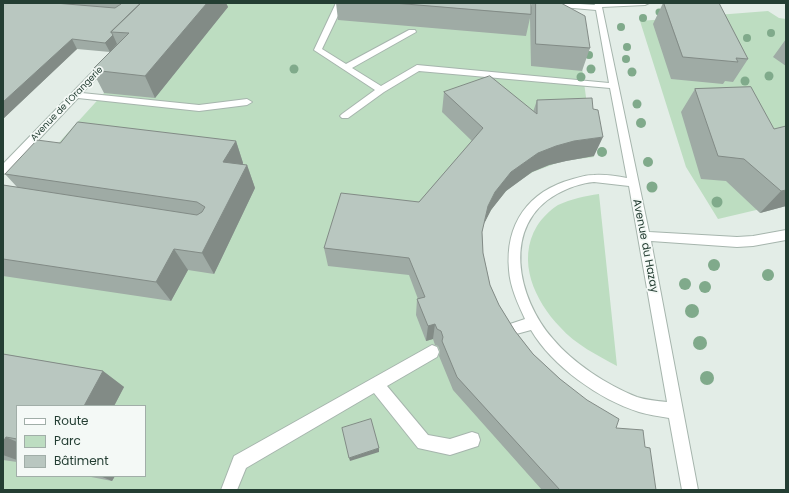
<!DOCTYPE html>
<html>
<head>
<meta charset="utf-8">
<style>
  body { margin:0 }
  #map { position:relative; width:789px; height:493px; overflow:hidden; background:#e3ede7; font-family:Poppins,sans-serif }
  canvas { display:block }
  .frame { position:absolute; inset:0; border:4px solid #243e33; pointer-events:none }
  .legend { position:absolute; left:16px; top:405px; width:130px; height:72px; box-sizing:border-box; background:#f4f9f6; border:1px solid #a1aea8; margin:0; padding:5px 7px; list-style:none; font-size:12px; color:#243e33 }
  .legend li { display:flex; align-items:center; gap:8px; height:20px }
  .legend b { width:20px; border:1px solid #a1aea8 }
</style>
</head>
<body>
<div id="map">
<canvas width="789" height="493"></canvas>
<div class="frame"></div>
<ul class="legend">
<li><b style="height:5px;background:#fff"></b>Route</li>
<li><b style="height:11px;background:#bdddc1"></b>Parc</li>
<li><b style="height:11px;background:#b9c7c0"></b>Bâtiment</li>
</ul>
</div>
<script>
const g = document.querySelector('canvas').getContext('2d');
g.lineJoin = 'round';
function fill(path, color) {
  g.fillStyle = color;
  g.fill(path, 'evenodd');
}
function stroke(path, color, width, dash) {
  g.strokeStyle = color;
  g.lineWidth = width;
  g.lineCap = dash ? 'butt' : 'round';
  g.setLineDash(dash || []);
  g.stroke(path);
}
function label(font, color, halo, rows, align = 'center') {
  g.font = font + ' Poppins,sans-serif';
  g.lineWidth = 3.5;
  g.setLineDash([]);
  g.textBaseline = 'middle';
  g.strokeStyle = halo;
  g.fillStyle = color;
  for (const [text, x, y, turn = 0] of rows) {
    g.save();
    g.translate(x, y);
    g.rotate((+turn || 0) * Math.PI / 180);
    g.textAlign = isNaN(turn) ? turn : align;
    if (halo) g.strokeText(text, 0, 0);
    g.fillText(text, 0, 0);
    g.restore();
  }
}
fill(new Path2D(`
  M186,3H402L555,16L579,45L594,157L562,161L533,172L512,185L495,203L483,225L479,242L482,291L637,490H3V204ZM17,406H145V476H17Z
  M768,11L779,18L786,19V203L718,219L686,167L640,21Z
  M599,194L617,366C597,355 576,345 560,327C535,301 516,261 537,226C542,218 550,210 558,205C571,199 585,196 599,194Z`), '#bdddc1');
const minor = new Path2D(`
  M336,3H344L322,49L346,64L409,30H415L416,32L352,68L381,86L417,65L609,83L596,10L539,5L535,3H565L595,5L594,3H649L645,5L602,7L649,232L737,237L753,236L786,230V240L753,246L737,247L651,241L698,490H682L669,418C659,416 649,415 639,412C600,400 552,366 531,330L509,336L504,334L502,330L504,326L525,319C518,304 510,287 509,270C505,224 528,191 573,179C580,177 586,175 594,175C605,174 616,176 627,178L610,88L419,71L384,92L348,118H342L340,116L342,114L375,90L314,50ZM594,182L629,186L667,402C657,401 646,400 637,397C607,385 573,363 553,339C517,298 501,225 557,194C568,188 581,183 594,182Z
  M105,61L108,62L109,64L108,66L82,93L199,105L247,99L252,102L247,105L199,111L78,98L7,173L3,174V164L102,62Z
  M432,345L437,347L439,352L437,357L387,386L428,435L450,439L472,432L478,434L480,440L478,446L450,455L418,448L374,393L246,468L237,490H221L234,456Z`);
stroke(minor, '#a6b5ad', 2);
fill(minor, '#fff');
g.fillStyle = '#80aa8b';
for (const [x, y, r] of [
  [659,12,3.5],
  [643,18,4],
  [621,27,4],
  [771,33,4],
  [747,38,4],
  [627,47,4],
  [589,55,4],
  [626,59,4],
  [294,69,4.5],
  [591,69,4.5],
  [632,72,4.5],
  [769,76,4.5],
  [581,77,4.5],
  [745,81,4.5],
  [637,104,4.5],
  [641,123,5],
  [602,152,5],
  [648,162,5],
  [652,187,5.5],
  [717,202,5.5],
  [714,265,6],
  [768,275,6],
  [685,284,6],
  [705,287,6],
  [692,311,7],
  [700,343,7],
  [707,378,7]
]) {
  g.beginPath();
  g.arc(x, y, r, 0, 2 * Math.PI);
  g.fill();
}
fill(new Path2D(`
  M3,3H226L228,7L155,98L104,93L92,70L110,52L77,49L3,119Z
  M336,3H531V7L532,3H561L590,48L582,71L531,66L530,18L526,36L338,20Z
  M663,3H719L748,59L733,82L725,81L723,84L671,79L653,24Z
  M786,39V66L773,57Z
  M751,87L786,206L760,213L726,181L701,179L681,112L695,89Z
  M444,92L533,112L537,100L594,156L566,161L549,165L532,172L506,191L491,210L484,223L482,232L483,253L490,285L499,305L515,331L533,354L560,379L616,428L645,447L656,490H542L453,390L439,356L440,351L438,346L435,345L433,339L426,341L416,315L417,299H418L409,275L328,266L324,248L419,202L472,141L442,112Z
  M236,141L243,163V165H247L255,188L214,274L188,270L171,301L3,276V185L17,187L5,174L60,143Z
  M3,354L103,371L124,387L114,406H17V462L3,460Z
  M86,476H115L112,481Z`), '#9faba5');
fill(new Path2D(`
  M207,3H226L228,7L155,98L145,76Z
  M113,35L117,44L110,52L105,43Z
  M72,39L77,49L3,119V102Z
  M603,137L594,156L566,161L549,165L532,172L506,191L491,210L484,224L488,206L495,192L511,172L538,153L556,146L574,141Z
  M236,141L243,163L232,185L223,162Z
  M247,165L255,188L214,274L202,253Z
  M786,190V206L760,213L781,191Z
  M174,249L188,270L171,301L156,282Z
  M435,324L433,339L426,341L428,326Z
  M103,371L124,387L114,406H84Z
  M6,437L17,442V460L3,455V442Z
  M379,448V452L350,461L349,458Z
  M100,476H115L112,481Z`), '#828b86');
const building = new Path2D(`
  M3,3H55L115,8L121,4L119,3H141L111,32L113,35L105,43L72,39L3,102Z
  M141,3H207L145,76L92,70L129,33L111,32Z
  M394,3H531V14Z
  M536,3H561L585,16L590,48L536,44Z
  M664,3H719L748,59L736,58L738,62L683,57Z
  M490,76L537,114V100L592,98L593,109L598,110L603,137L574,141L556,146L538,153L511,172L495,192L488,206L482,232L483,253L490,285L499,305L515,331L533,354L560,379L587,400L619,419L616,428L643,430L645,447L650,448L656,490H560L457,377L442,341L443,337L441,331L437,329L435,324L428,326L417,299L425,297L409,258L324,248L341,193L419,202L483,128L444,92Z
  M751,87L774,129L786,126V190L781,191L744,159L718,156L695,89Z
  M78,122L236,141L223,162L247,165L202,253L174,249L156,282L3,259V185L197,215L202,212L205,207L197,202L5,174L37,140L60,143Z
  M3,354L103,371L84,406H17V439L6,437L3,442Z
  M371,419L379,448L349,458L342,428Z`);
fill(building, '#b9c7c0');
stroke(building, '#828b86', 1);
label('9px', '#243e33', '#f4f9f6', [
  ["Avenue de l'Orangerie",67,104,-46]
]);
label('11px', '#243e33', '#f4f9f6', [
  ["Avenue du Hazay",645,246,79]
]);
</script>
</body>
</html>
